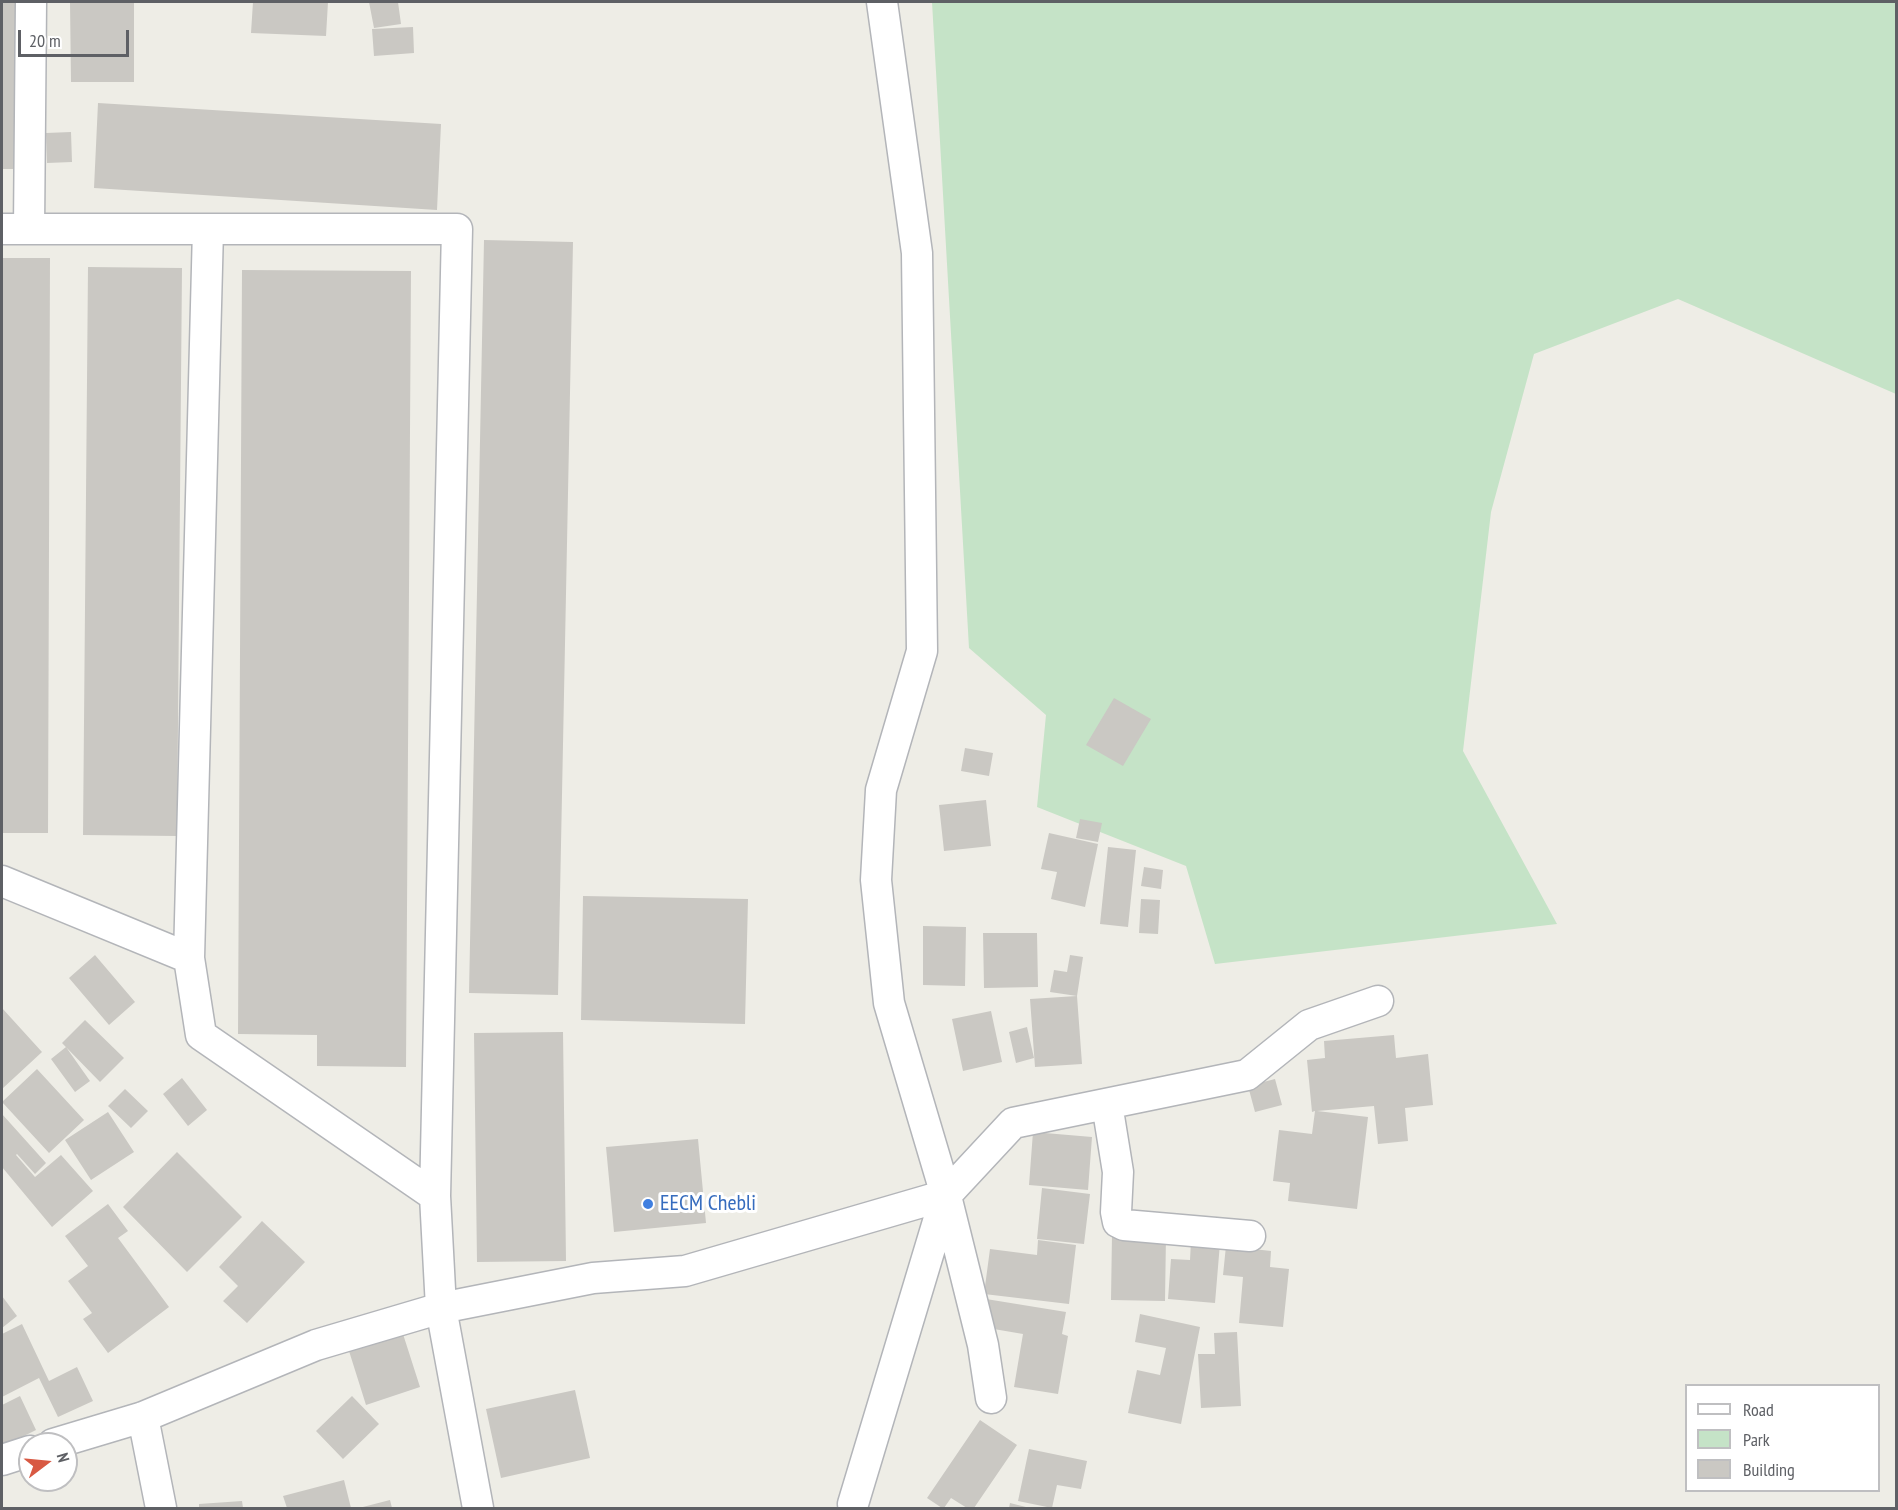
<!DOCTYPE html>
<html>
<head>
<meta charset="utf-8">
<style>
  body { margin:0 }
  #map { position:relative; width:1898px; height:1510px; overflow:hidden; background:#eeede6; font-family:"PT Sans Narrow",sans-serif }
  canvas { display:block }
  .frame { position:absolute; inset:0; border:3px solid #5e6065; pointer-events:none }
  .legend { position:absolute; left:1685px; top:1384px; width:195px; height:108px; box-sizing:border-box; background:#fff; border:2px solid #bfbfc1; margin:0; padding:8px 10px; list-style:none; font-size:18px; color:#5e6065 }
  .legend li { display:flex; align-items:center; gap:12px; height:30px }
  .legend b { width:30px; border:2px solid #bfbfc1 }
  .north { position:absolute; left:18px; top:1432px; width:60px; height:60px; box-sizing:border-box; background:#fff; border:2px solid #bfbfc1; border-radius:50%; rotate:74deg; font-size:16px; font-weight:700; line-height:24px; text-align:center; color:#5e6065 }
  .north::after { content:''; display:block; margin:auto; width:21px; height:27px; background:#d85943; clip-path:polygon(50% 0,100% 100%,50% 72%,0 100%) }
  .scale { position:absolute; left:18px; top:30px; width:111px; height:27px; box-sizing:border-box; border:3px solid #5e6065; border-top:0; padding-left:8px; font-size:18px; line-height:21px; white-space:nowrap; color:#5e6065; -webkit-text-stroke:4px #fff; paint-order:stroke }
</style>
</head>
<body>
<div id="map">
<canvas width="1898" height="1510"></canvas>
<div class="frame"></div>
<ul class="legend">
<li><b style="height:8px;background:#fff"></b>Road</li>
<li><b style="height:16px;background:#c5e3c7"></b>Park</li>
<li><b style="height:16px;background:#cac8c3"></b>Building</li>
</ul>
<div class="north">N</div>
<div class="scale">20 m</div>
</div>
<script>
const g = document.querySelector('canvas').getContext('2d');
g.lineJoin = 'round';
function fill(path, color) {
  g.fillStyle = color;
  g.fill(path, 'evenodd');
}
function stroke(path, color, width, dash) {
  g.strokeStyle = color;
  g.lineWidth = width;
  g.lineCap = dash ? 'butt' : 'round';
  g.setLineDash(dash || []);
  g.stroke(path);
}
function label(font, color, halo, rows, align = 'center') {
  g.font = font + ' "PT Sans Narrow",sans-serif';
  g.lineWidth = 6;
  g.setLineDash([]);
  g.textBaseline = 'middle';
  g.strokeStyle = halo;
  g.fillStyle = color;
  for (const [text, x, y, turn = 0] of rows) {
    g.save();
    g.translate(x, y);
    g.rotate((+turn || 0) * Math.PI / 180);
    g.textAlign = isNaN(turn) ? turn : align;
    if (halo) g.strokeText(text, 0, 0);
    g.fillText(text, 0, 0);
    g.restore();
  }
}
fill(new Path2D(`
  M932,2H1896V394L1678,299L1534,354L1491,512L1463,751L1557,924L1215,964L1186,866L1037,807L1046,715L969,648Z`), '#c5e3c7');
fill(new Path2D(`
  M2,2H32L29,169H2Z
  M70,2H134V82H71Z
  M253,2H328L326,36L251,33Z
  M369,2H398L401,24L374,28Z
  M413,27L414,53L374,56L372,29Z
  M98,103L441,124L437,210L94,188Z
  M71,132L72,162L47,163L46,133Z
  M484,240L573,242L558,995L469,993Z
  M2,258H50L48,833H2Z
  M88,267L182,268L177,836L83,835Z
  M242,270L411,271L406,1067L317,1066V1035L238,1034Z
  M1114,698L1151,719L1123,766L1086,745Z
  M965,748L993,753L989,776L961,771Z
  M986,800L991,846L944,851L939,805Z
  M1080,819L1102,823L1098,842L1076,838Z
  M1049,833L1098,844L1085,907L1051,899L1057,872L1041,869Z
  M1108,847L1136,850L1128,927L1100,924Z
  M1144,867L1163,870L1161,889L1141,886Z
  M583,896L748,899L745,1024L581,1020Z
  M1141,899L1160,900L1158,934L1139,933Z
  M923,926L966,927L965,986L923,985Z
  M983,933H1037L1038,987L984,988Z
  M95,955L135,1002L109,1025L69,978Z
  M1070,955L1083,957L1077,996L1050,992L1054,970L1067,972Z
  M1077,996L1082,1064L1035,1067L1030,999Z
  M2,1008L42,1052L2,1089Z
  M991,1011L1002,1062L963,1071L952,1019Z
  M85,1020L124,1058L100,1082L62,1043Z
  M1027,1027L1034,1058L1016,1063L1009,1032Z
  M563,1032L566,1261L477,1262L474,1033Z
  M1394,1035L1396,1058L1428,1054L1433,1105L1405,1108L1408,1141L1378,1144L1374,1106L1317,1111L1368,1117L1357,1209L1288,1201L1290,1183L1273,1181L1279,1130L1312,1134L1315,1111L1312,1112L1307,1060L1325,1058L1324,1041Z
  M66,1047L90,1081L75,1092L51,1059Z
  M37,1069L84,1120L49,1153L2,1102Z
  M182,1078L207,1110L188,1126L163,1094Z
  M1275,1079L1282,1105L1255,1112L1248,1086Z
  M125,1089L148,1111L131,1128L108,1106Z
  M108,1112L134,1152L91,1180L65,1140Z
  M2,1114L46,1163L35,1174L17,1154L16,1155L35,1177L61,1155L93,1191L52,1227L2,1167Z
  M1033,1132L1092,1137L1088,1190L1029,1185Z
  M698,1139L706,1223L614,1232L606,1147Z
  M177,1152L242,1217L187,1272L123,1207Z
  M1042,1188L1090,1194L1084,1244L1037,1239Z
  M108,1204L128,1231L118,1238L169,1307L108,1353L83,1319L92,1313L68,1281L88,1266L65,1236Z
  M262,1221L305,1262L247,1323L223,1301L238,1286L219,1267Z
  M1112,1234L1166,1235L1165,1301L1111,1300Z
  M1038,1240L1076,1245L1069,1304L984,1294L990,1249L1037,1255Z
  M1191,1241L1220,1243L1215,1303L1168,1299L1171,1259L1190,1260Z
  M1226,1246L1271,1251L1270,1267L1289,1269L1283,1327L1239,1323L1243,1277L1223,1275Z
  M2,1296L17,1316L2,1328Z
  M986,1299L1066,1312L1062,1334L1068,1336L1058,1394L1014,1387L1023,1334L982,1327Z
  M1140,1314L1200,1327L1181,1424L1128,1413L1137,1370L1160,1375L1166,1348L1135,1342Z
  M22,1324L49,1381L77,1367L93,1401L58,1417L39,1378L2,1397V1334Z
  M1237,1332L1241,1406L1201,1408L1198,1354H1215L1214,1333Z
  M403,1334L420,1387L366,1405L349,1351Z
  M575,1390L590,1458L501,1478L486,1409Z
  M20,1396L36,1430L2,1447V1405Z
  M352,1396L379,1424L343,1459L316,1431Z
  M980,1420L1017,1445L974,1508H967L951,1498L944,1508H942L927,1498Z
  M1029,1449L1087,1461L1081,1489L1057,1485L1052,1508L1018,1501Z
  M344,1480L351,1508H287L283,1496Z
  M390,1500L392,1508H359Z
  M242,1501L243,1508H199V1504Z
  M1010,1503L1030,1508H1009Z`), '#cac8c3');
const street = new Path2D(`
  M2,229H457L435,1196L441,1308L478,1508
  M29,229L31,2
  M208,229L189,958L201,1035L435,1196
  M2,881L189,958
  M1107,1104L1118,1172L1116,1212L1118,1222L1124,1225L1250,1236
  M946,1196L983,1345L991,1398
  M143,1417L161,1508
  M53,1444L143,1417L316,1345L441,1308L593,1278L685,1271L946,1195L1013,1123L1247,1075L1309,1025L1378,1001
  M2,1460L30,1451
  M853,1504L946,1195L889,1003L876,880L881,790L922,651L917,253L882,2`);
stroke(street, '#b3b5b9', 33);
stroke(street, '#fff', 30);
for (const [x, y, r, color] of [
  [648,1204,6,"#3f7fe0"]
]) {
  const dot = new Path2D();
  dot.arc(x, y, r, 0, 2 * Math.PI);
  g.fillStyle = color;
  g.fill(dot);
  stroke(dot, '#fff', 2);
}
label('22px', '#366cbe', '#fff', [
  ["EECM Chebli",660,1204]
], 'left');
</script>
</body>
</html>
